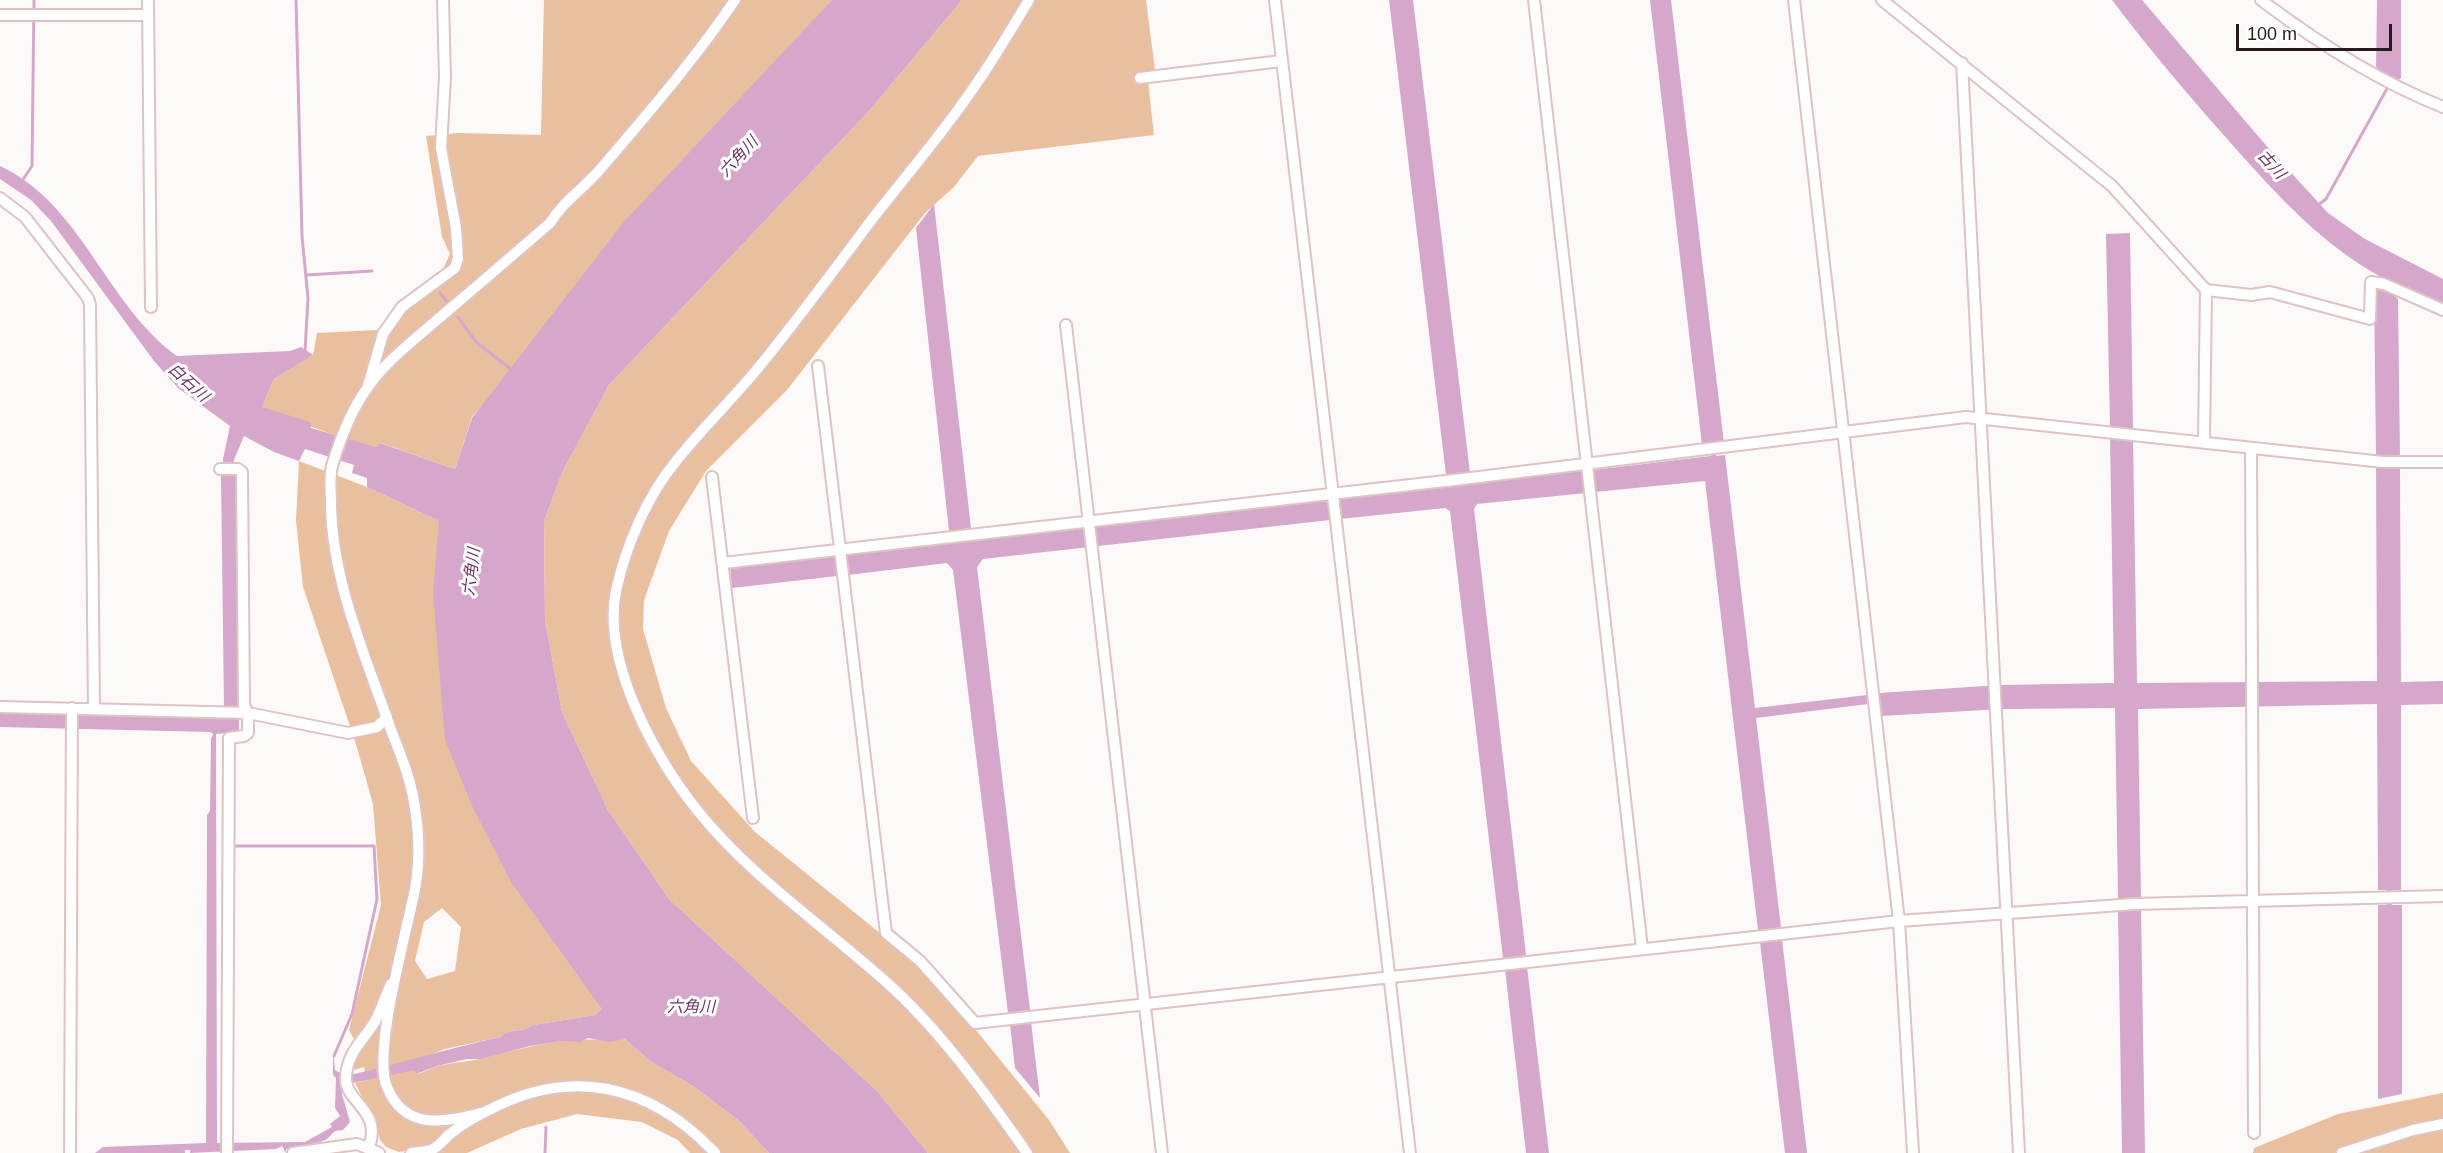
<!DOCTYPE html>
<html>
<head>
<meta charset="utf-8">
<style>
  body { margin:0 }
  #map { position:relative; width:2443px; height:1153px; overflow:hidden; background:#fef9f9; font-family:Arial,sans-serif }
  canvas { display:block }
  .scale { position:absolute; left:2236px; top:24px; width:156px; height:27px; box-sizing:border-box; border:3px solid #261c1c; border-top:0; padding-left:8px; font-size:18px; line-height:21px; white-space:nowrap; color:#261c1c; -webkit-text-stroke:4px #fff; paint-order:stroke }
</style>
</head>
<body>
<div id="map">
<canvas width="2443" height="1153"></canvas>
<div class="scale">100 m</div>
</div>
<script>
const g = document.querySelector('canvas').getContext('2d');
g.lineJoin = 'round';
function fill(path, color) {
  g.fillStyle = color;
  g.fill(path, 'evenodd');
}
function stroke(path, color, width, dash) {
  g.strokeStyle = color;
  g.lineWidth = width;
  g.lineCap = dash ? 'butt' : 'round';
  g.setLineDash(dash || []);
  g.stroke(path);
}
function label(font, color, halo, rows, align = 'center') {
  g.font = font + ' Arial,"Noto Sans JP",sans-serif';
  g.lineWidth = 6;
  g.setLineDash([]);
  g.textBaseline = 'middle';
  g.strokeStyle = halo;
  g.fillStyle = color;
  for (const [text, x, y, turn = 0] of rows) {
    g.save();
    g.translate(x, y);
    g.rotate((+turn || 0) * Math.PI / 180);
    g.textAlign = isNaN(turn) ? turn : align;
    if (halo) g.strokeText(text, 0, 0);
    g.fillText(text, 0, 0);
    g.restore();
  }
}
fill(new Path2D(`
  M544,0H832L472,417L455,469L381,443L376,447C336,438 299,422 262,407L274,379L313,355L317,333L377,330L398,304L441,273L450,254L442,237L426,136L459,133L541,135Z
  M962,0H1146L1155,70L1147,72L1154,135L978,156L954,187L925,213L787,390L706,471L669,531L644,600L643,629L666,708L691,761L755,832L917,963L971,1024L1049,1120L1070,1153H928L876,1090L669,899L608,810L562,712L545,620L544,521L562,473L609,385L870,110Z
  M299,461L367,487L439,521L602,1009L595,1015L533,1025C523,1033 509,1028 500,1037L445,1049L414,1061L379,1069L416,1070L417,1074C425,1072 431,1068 438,1066C453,1062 469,1062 484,1058C509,1051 535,1045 561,1041C582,1038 603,1041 625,1039L650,1061L696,1088L739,1121L769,1153H690L678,1140L642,1122L577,1114L521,1129L467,1153H435L422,1148L399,1152L386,1147L380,1140L377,1126L355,1083L367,1080L364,1067L351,1071L358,1047L349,1030L381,905L373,804L356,744L303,587L296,520ZM442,908L461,927L455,971L427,979L415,961L424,922Z
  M2443,1093V1153H2253L2254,1148L2338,1114Z`), '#eabf9e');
fill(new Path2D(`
  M832,0H962L870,110L609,385L562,473L544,521L545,620L562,712L608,810L669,899L876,1090L928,1153H769L739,1121L696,1088L650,1061L625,1039L610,1042L588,1038L580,1042L562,1041L530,1046L481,1059H467L437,1066L416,1074L415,1070L343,1085L342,1094L350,1122L343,1130L335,1131L327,1139L311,1146L286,1149V1153L282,1146L276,1149L190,1153V1150H185V1153H95L103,1147L206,1143L207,815L210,811L211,739L213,734L210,732L0,727V713L229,718V707H224L221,476L223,475V459L230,426L178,388L154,361L51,221L31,200L0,179V166C82,204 106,305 177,356L290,351L301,347L313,355L274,379L262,407L310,422L311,428L376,447L380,443L455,469L472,418L623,223ZM244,436L274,452L299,461L305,449L354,465L352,473L367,478V487L439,521L433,593L445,740L473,808L511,882L602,1009L595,1015L533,1025C523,1033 509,1028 500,1037C446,1049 395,1065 341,1077L340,1073L335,1070L333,1051V1075L336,1078L335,1108L340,1116L330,1124L332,1127L305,1142L217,1143L216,734L239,732V718H235V708L239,707L236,475H233L234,460Z
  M1389,0H1413L1470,473L1460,474L1462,484L1583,471L1594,478L1593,470L1711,456L1710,445H1702L1650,0H1671L1724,443L1715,444L1716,456L1725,455L1755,708L1867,695V698L1879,697V693L2000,685L2114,683L2110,436L2118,437V427L2110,426L2106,234L2130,233L2133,429L2124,428L2125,437L2133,439L2137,683L2377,681L2376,468H2385V456H2376L2374,286L2389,281C2325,249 2276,194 2229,141C2188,95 2149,49 2112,0H2142L2264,143L2328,213L2365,239L2443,279V305L2392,293L2398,299L2400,456H2392V467L2400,468L2401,682L2443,681V704L2401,705V890H2392V905H2402V1094L2378,1099V905H2387V890H2378L2377,704L2138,709L2141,898L2132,899V910H2141L2145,1153H2122L2118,910H2127V899H2118L2115,708L2001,709L1882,716L1880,701L1868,702V704L1756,718L1781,927L1771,929L1773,940L1782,939L1807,1153H1785L1760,942L1769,941L1768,929L1758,930L1705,481L1595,492L1594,484L1585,485L1586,493L1477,504L1474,509L1526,955L1516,957L1518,967H1527L1549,1153H1526L1505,969L1513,968L1512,957L1503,958L1450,511L1445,508L1340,519L1339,511L1329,513L1330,520L983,559L977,567L1030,1010L1021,1011L1022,1023L1031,1022L1040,1098L1015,1068L1010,1024L1018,1023L1017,1012L1008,1013L953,570L947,563L848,575L846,567L836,568L837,576L732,588L730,567L835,555L836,563L846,562L845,554L960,541L958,530L949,531L916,228L934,204L971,528L963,529L964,541L1328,500L1329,508L1339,507L1338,499L1456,485L1454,475H1446Z
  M2377,0H2401V78L2397,81L2378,71L2376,66Z`), '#d5a8cb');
stroke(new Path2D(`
  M296,0L302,236L308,298L305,351
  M22,181L32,166L34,0
  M2318,205L2326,199L2389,85
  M307,275L372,271
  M440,293L448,303
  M458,317L476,342L512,370
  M233,846H374L377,899L352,1014L334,1056
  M545,1153L546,1127`), '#d5a8cb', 3);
const street = new Path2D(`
  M148,0L151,307
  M1275,0L1410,1153
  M1534,0L1642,948
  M1794,0L1899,921L1913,1153
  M1882,0L2112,186L2206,290L2251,295L2270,292L2370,319L2371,282L2384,284L2443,310
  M2261,0C2318,43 2377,81 2443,107
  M0,15H148
  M1962,63L2019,1153
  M1140,78L1281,61
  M0,198L25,217L88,298L90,305L94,709
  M1066,325L1162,1153
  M818,366L886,933L920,961L975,1023L1899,921L2134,904L2443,896
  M368,386L383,334L402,307L455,268L458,258L456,228L441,148L445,77L443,0
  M2204,441L2206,290
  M2251,448L2254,1133
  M220,469H238L242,472L244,705L248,713V733L244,736L229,738L227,1153
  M712,477L753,818
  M723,563L1463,479L1966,417L2383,462H2443
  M0,707L248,713L348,733L377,727L387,717
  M485,1112C446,1122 405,1132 387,1087C372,1053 407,931 415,889C420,861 419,830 414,802C410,777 400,753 391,730C366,657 332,582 331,504C331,492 329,478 332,466C340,439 351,410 368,387C386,361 414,340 438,319C476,287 513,255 550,223C566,198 584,189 603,166C649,112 695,59 735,0
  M369,1147C383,1109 343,1102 346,1076C348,1052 362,1042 374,1023C381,1012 385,996 391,984
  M70,1153L72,708
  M293,1153L357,1144L379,1153
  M411,1153C417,1152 427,1152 433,1149C439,1146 445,1138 450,1134C460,1126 473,1118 485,1112C570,1066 649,1083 715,1153
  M1027,1153C988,1097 945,1037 895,990C829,929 753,880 697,810C654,756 602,661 616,591C626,545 647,496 677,460C704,426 736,396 763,362C801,315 837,266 873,218C910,171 950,124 983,74C999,50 1014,25 1029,0
  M2342,1153L2413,1130L2443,1124`);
stroke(street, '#dec3c3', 14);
stroke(street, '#fff', 10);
label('italic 16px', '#6c3562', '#fff', [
  ["六角川",739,157,-47],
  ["古川",2271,165,48],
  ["白石川",188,383,42],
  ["六角川",472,572,-83],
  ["六角川",691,1008]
]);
</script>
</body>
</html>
